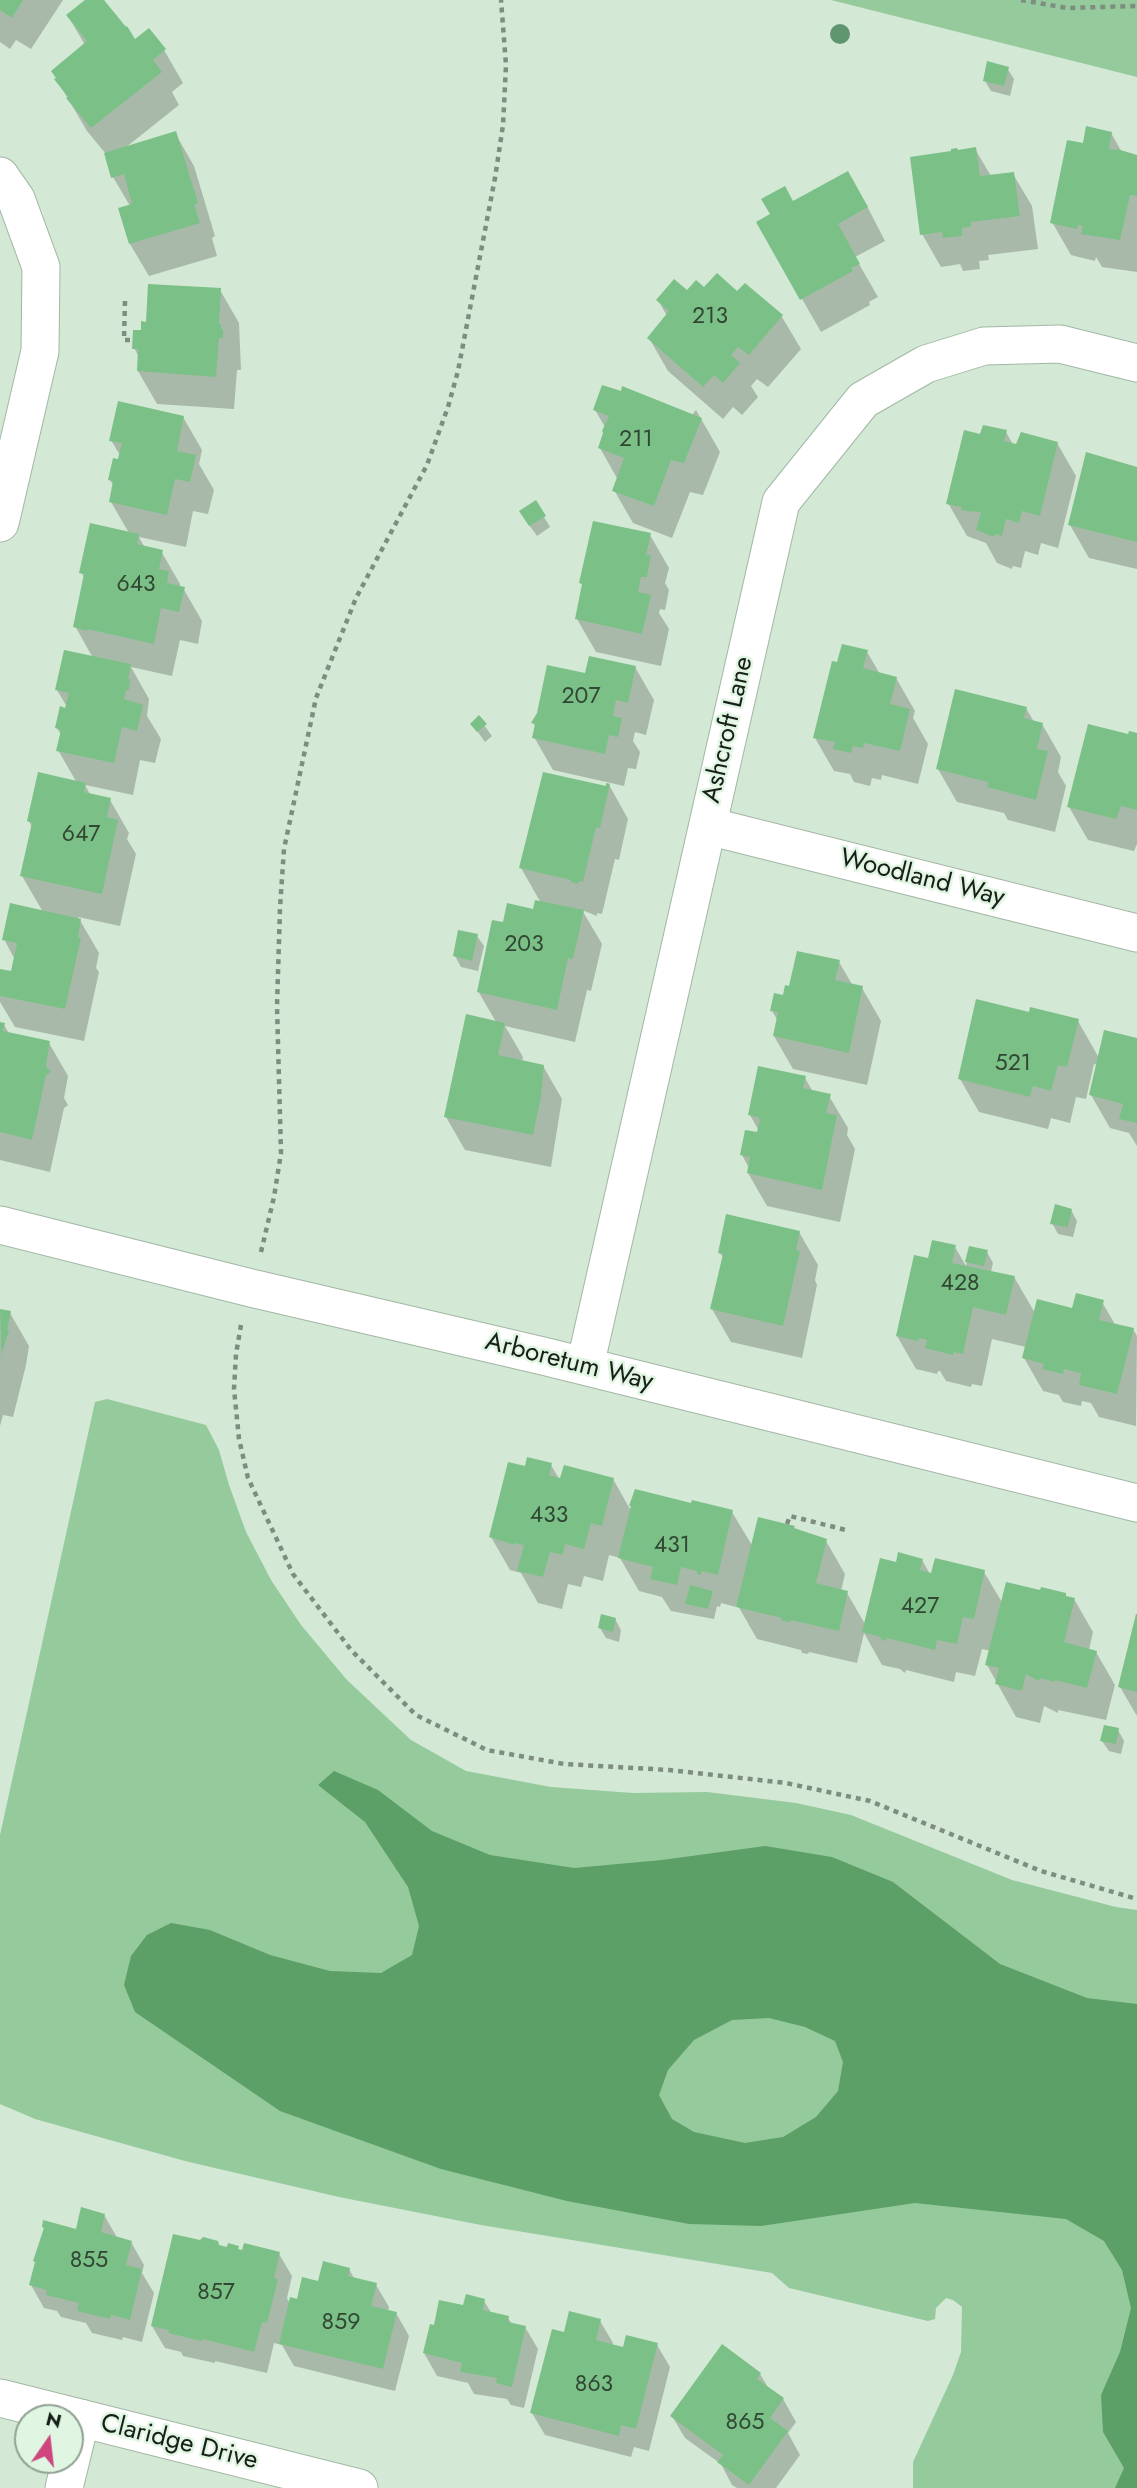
<!DOCTYPE html>
<html>
<head>
<meta charset="utf-8">
<style>
  body { margin:0 }
  #map { position:relative; width:1137px; height:2488px; overflow:hidden; background:#d3e8d5; font-family:Jost,sans-serif }
  canvas { display:block }
  .north { position:absolute; left:14px; top:2404px; width:70px; height:70px; box-sizing:border-box; background:#e0f6e2; border:2px solid #90a092; border-radius:50%; rotate:14deg; font-size:19px; font-weight:700; line-height:28px; text-align:center; color:#181f19 }
  .north::after { content:''; display:block; margin:auto; width:24px; height:32px; background:#ce457f; clip-path:polygon(50% 0,100% 100%,50% 72%,0 100%) }
</style>
</head>
<body>
<div id="map">
<canvas width="1137" height="2488"></canvas>
<div class="north">N</div>
</div>
<script>
const g = document.querySelector('canvas').getContext('2d');
g.lineJoin = 'round';
function fill(path, color) {
  g.fillStyle = color;
  g.fill(path, 'evenodd');
}
function stroke(path, color, width, dash) {
  g.strokeStyle = color;
  g.lineWidth = width;
  g.lineCap = dash ? 'butt' : 'round';
  g.setLineDash(dash || []);
  g.stroke(path);
}
function label(font, color, halo, rows, align = 'center') {
  g.font = font + ' Jost,sans-serif';
  g.lineWidth = 5;
  g.setLineDash([]);
  g.textBaseline = 'middle';
  g.strokeStyle = halo;
  g.fillStyle = color;
  for (const [text, x, y, turn = 0] of rows) {
    g.save();
    g.translate(x, y);
    g.rotate((+turn || 0) * Math.PI / 180);
    g.textAlign = isNaN(turn) ? turn : align;
    if (halo) g.strokeText(text, 0, 0);
    g.fillText(text, 0, 0);
    g.restore();
  }
}
fill(new Path2D(`
  M831,0H1137V77Z
  M107,1399L206,1425L219,1450L229,1485L246,1532L271,1580L301,1625L347,1680L411,1740L466,1771L551,1787L633,1793L707,1792L796,1803L851,1815L1012,1880L1116,1907L1137,1910V2488H913V2462L953,2375L961,2352L962,2307L953,2300L946,2298L936,2308L935,2319L928,2321L789,2288L772,2273L481,2225L339,2197L185,2161L35,2119L0,2104V1835L95,1402Z`), '#95ca9c');
fill(new Path2D(`
  M334,1771L378,1790L432,1831L490,1855L574,1868L662,1860L765,1846L832,1857L893,1882L1000,1964L1087,1998L1137,2004V2488H1115L1124,2468L1103,2432L1101,2395L1120,2352L1131,2308L1122,2270L1104,2241L1066,2219L915,2203L761,2226L689,2224L567,2201L441,2169L280,2111L135,2012L124,1985L131,1956L147,1935L171,1923L210,1930L270,1955L330,1971L381,1973L412,1955L419,1926L408,1887L365,1822L318,1785ZM769,2018L805,2027L835,2041L843,2062L838,2091L816,2117L783,2137L745,2143L694,2132L672,2119L659,2095L668,2070L694,2040L732,2020Z`), '#5c9f67');
fill(new Path2D(`
  M0,0H63L31,49L16,40L10,49L0,42Z
  M88,0H102L135,41L164,50L183,83L172,92L179,105L125,148L175,133L194,166L215,236L212,238L217,256L149,276L130,244V206L113,177L106,154L87,131L57,80L85,45L68,16Z
  M1007,68L1014,79L1010,96L991,91L985,81Z
  M1111,133L1123,154L1137,157V272L1102,267L1096,257L1095,261L1071,255L1052,222Z
  M975,149L991,176L1013,174L1032,206L1038,249L988,255L989,260L979,261L980,269L963,271L960,264L941,267L922,234L957,152Z
  M793,203L867,206L885,241L855,257L878,297L869,302L870,305L821,332L758,222Z
  M745,285L782,317L801,349L768,387L757,379L751,386L758,397L742,415L733,407L723,419L668,371L649,338L667,316L658,300L704,290L738,294Z
  M220,290L239,323L241,370H237L234,409L157,404L138,371L139,357L134,348L142,332L147,324Z
  M595,410L692,415L696,410L720,452L703,495L690,492L672,538L633,523L614,490L618,480L600,448L605,427Z
  M183,417L202,450L199,464L214,490L208,514L193,511L186,547L139,537L145,548L161,551L180,584V587L183,588L202,621L198,644L180,640L172,676L131,667L149,699L147,716L161,739L155,763L140,760L133,795L85,785L91,796L110,800L129,833L127,839L136,854L120,926L78,917L99,953L96,968L99,972L84,1041L15,1027L0,1002V973L12,974L15,960L4,939L43,912L22,876L32,828L29,821L77,783L58,750L61,735L57,728L67,707L57,690L93,658L75,626L85,579L81,572L129,533L111,502L114,486L110,480L121,457L111,440Z
  M1006,432L1014,446L1018,447L1057,443L1076,476L1058,548L1041,543L1038,555L1025,551L1021,568L1013,566L1012,569L997,563L986,543L967,536L948,503L982,436Z
  M1137,469V569L1089,558L1070,525Z
  M535,502L550,527L537,536L527,522Z
  M650,535L669,568L665,583L669,590L665,610L660,609L659,613L669,629L661,666L596,652L577,619L584,587L581,583Z
  M867,652L880,674L896,678L915,711L913,718L928,744L918,784L882,775L881,780L872,778L870,786L854,782L850,774L834,771L815,738Z
  M635,667L654,700L646,735L635,732L633,741L640,752L636,769L628,768L624,786L553,770L534,737L536,727L533,723L539,713L587,675Z
  M1026,708L1034,722L1042,724L1061,757L1058,772L1066,786L1055,832L1008,820L1004,813L957,802L938,769Z
  M479,718L492,736L485,742L472,724Z
  M1137,735V844L1134,851L1088,840L1069,807L1130,736Z
  M608,783L628,819L619,860L615,859L602,914L597,913V916L582,910L602,944L591,991L587,990L575,1042L505,1026L523,1057L522,1062L543,1066L562,1099L551,1167L465,1150L446,1117L496,1022L478,991L504,924L534,911L541,903L521,868L607,788Z
  M477,936L484,946L478,971L461,967L455,956Z
  M839,962L853,986L862,988L881,1021L867,1085L793,1069L774,1036L778,1021L772,1011L790,988Z
  M1030,1014L1078,1021L1099,1058L1137,1040V1146L1129,1133L1110,1128L1091,1095L1098,1065L1094,1064L1086,1099L1076,1097L1070,1123L1051,1118L1048,1129L979,1112L960,1079Z
  M0,1024L4,1025L10,1035L49,1043L68,1076L64,1098L68,1105L64,1108L50,1172L0,1160Z
  M805,1078L813,1092L829,1096L848,1128L847,1135L855,1149L840,1222L767,1206L748,1173L749,1168L742,1155L759,1131L750,1115Z
  M1071,1210L1077,1221L1073,1237L1058,1234L1052,1223Z
  M799,1232L818,1265L815,1280L817,1285L802,1358L731,1342L712,1309L724,1259L720,1253Z
  M955,1247L966,1266L970,1248L987,1252L993,1263L991,1272L1014,1277L1035,1313L1074,1310L1102,1302L1116,1326L1133,1329L1137,1336L1136,1426L1099,1417L1091,1403L1082,1401L1081,1406L1063,1402L1059,1395L1043,1391L1024,1358L1026,1347L992,1339L982,1386L972,1384L971,1387L946,1381L940,1371H938L937,1374L916,1369L897,1336L929,1260Z
  M0,1311L10,1313L29,1346L26,1365L13,1417L3,1415L0,1426Z
  M551,1465L561,1482L613,1479L630,1509L636,1492L692,1505L732,1512L753,1547L795,1531L826,1541L845,1574L841,1591L847,1593L865,1624L897,1564L922,1560L930,1574L984,1572L1003,1604L1065,1595L1067,1598L1074,1599L1093,1632L1089,1650L1096,1652L1115,1685L1106,1720L1058,1710V1713L1044,1706L1040,1723L1016,1717L987,1665L991,1651L982,1649L975,1676L956,1672L954,1682L906,1670L905,1673L900,1669L882,1665L864,1633L857,1663L809,1652L808,1654L802,1653L801,1650L757,1639L737,1604L736,1607L721,1603L720,1607L717,1606L714,1619L671,1611L662,1597L639,1591L620,1558L609,1555L603,1581L584,1576L581,1587L568,1584L562,1609L538,1603L521,1573L510,1570L491,1537L526,1469Z
  M1137,1617V1716L1120,1687Z
  M615,1619L621,1630L619,1642L606,1638L600,1628Z
  M1118,1730L1124,1741L1121,1754L1109,1751L1102,1741Z
  M104,2215L118,2239L131,2242L144,2265L142,2273L154,2293L142,2342L123,2337L122,2340L92,2333L86,2323L61,2317L57,2311L44,2308L31,2285L45,2223L77,2231Z
  M219,2247H237L240,2252L279,2254L292,2276L287,2298L290,2304L298,2301L319,2283L349,2269L355,2280L376,2285L389,2307L388,2311L396,2313L409,2336L395,2391L294,2366L282,2345L274,2343L267,2373L215,2361V2363L183,2356L181,2352L165,2348L152,2326Z
  M484,2301L492,2314L508,2318L512,2324L525,2327L538,2349L524,2408L511,2405L507,2399L474,2394L468,2383L437,2376L424,2353L435,2327L465,2308Z
  M600,2321L613,2343L612,2346L624,2349L657,2345L670,2367L649,2451L634,2447L631,2457L545,2435L532,2413L565,2334Z
  M760,2374L769,2389L783,2399L796,2422L788,2433L800,2455L776,2488H737L732,2485L721,2464L685,2438L672,2416Z`), '#0003');
fill(new Path2D(`
  M0,0H23L12,18L0,10Z
  M85,0H104L126,27L127,26L135,39L149,28L166,49L153,60L162,72L91,128L66,98L68,97L54,79L56,78L51,71L87,41L66,15Z
  M987,61L1009,67L1004,86L983,81Z
  M1086,126L1112,132L1109,149L1116,150L1117,149L1137,155V196L1130,195L1120,240L1081,234L1083,226L1078,225L1077,229L1050,223L1067,140L1083,143Z
  M176,131L198,203L194,205L200,223L129,244L118,208L132,204L124,174L111,178L104,153Z
  M976,147L980,176L1014,172L1020,216L971,222V227L962,228V236L943,238L942,232L920,235L910,157L951,151V149L957,148L958,150Z
  M848,171L868,207L838,224L860,264L851,268L853,271L800,300L756,222L770,214L761,199L785,186L793,201Z
  M717,273L737,291L745,283L783,315L749,355L738,347L731,355L740,363L723,383L714,375L703,387L647,338L669,311L656,300L674,279L687,290L696,280L704,287Z
  M148,284L221,288L219,324H221V329H223V338H219L216,377L137,371L138,349H132L133,330H141V321L146,322Z
  M602,385L621,391L622,386L702,418L684,463L671,460L654,506L612,491L624,458L598,448L603,433L602,431L609,416L593,410Z
  M118,401L184,416L177,451L196,455L190,482L175,479L167,515L109,502L113,481L108,480L113,458L118,459L122,443L109,441Z
  M983,425L1007,430L1004,441L1016,444L1021,432L1058,442L1040,516L1022,511L1019,523L1006,519L1002,536L995,534L994,537L976,530L981,512L965,511L961,510V507L946,504L964,430L980,434Z
  M1086,452L1137,467V542L1068,525Z
  M536,500L546,516L529,526L519,511Z
  M593,521L651,533L646,555H651L647,577H641L638,592L651,595L642,634L575,619L582,584L579,583Z
  M90,523L139,534L137,544L163,550L159,569L169,571L167,583L185,587L179,612L161,608L154,644L87,629V631L73,627L84,574L79,573Z
  M842,644L868,650L863,668L897,677L890,704L910,709L900,751L864,743L863,748L853,746L851,753L833,749L835,742L813,738L832,661L837,662Z
  M64,650L131,664L128,679H130L129,690H126L124,699L143,705L137,731L122,727L114,763L56,751L61,730L55,728L60,706L65,708L69,693L55,690Z
  M589,656L636,666L628,703L616,700L613,716L622,718L618,737L609,735L605,754L532,738L535,724L531,723L537,713L547,665L585,673Z
  M955,689L1027,707L1024,718L1043,723L1037,749L1048,751L1036,800L987,787L988,782L936,769Z
  M479,715L487,724L477,732L470,724Z
  M1088,724L1128,734L1129,731L1137,733V810L1121,806L1116,819L1067,807Z
  M38,772L86,783L84,792L111,798L107,817L118,820L102,894L20,876L32,823L27,821Z
  M543,772L606,786V783L610,784L600,828L596,827L583,882L579,881L578,884L571,882V880L519,868Z
  M535,900L584,910L573,959L568,958L557,1010L477,992L492,920L503,922L507,903L533,909Z
  M10,903L81,919L78,937L81,938L65,1009L0,996V969L11,971L17,943L2,940Z
  M458,930L478,934L472,961L453,956Z
  M797,951L840,960L835,980L863,986L849,1053L773,1036L778,1012L770,1011L774,993L783,995L785,985L789,986Z
  M976,999L1029,1012L1030,1007L1079,1019L1067,1067L1058,1065L1051,1091L1033,1086L1030,1097L958,1079Z
  M466,1014L505,1023L498,1055L544,1065L541,1097L533,1135L444,1117Z
  M0,1022L5,1023L3,1031L50,1041L46,1066L51,1072L46,1075L32,1140L0,1132Z
  M1104,1030L1137,1038V1123L1119,1119L1123,1104L1089,1095Z
  M758,1066L806,1076L803,1088L831,1094L826,1113L837,1115L822,1190L747,1173L750,1157L740,1155L745,1130L757,1132L760,1120L758,1117L748,1115Z
  M1055,1204L1072,1209L1068,1227L1050,1224Z
  M726,1214L800,1231L796,1250L800,1251L783,1326L710,1309L723,1254L718,1253Z
  M932,1240L956,1245L952,1263L1015,1276L1006,1315L973,1307L963,1354L954,1352L953,1355L925,1348L927,1340L919,1338L918,1341L896,1336L914,1255L928,1258Z
  M969,1246L988,1250L984,1266L965,1262Z
  M1076,1293L1104,1300L1099,1320L1134,1328L1117,1394L1079,1385L1081,1373L1064,1369L1063,1374L1042,1369L1044,1364L1022,1358L1037,1299L1072,1308Z
  M0,1309L11,1311L7,1330L9,1331L2,1353V1365Z
  M527,1457L552,1463L549,1475L560,1478L564,1465L614,1478L602,1526L591,1523L584,1549L565,1544L563,1555L550,1552L543,1577L517,1571L524,1545L515,1543V1545L489,1537L508,1462L525,1466Z
  M635,1489L691,1503L692,1500L733,1510L718,1575L702,1571L701,1575L697,1574V1571L681,1567L677,1585L650,1579L653,1567L618,1558L631,1506H629Z
  M758,1517L795,1526L794,1528L827,1539L816,1583L848,1591L839,1631L791,1620L790,1622L782,1621V1618L736,1607Z
  M898,1552L923,1559L920,1570L931,1573L935,1558L985,1570L974,1619L963,1617L957,1644L937,1640L935,1650L887,1638L886,1641L880,1639L881,1637L862,1632L880,1558L896,1562Z
  M1006,1582L1040,1590L1041,1587L1066,1593V1596L1075,1598L1064,1642L1097,1651L1087,1688L1055,1680V1682L1040,1678L1039,1681L1026,1674L1022,1691L995,1684L999,1668L985,1665Z
  M690,1585L713,1591L708,1609L685,1604Z
  M601,1614L616,1618L613,1632L598,1628Z
  M1136,1614H1137V1692L1118,1687Z
  M1104,1725L1119,1728L1116,1744L1100,1741Z
  M81,2207L105,2214L101,2232L132,2241L126,2265L142,2269L130,2320L111,2315L110,2319L77,2311L79,2303L46,2295L47,2290L29,2285L35,2262L33,2261L44,2228L42,2227L43,2220L76,2229Z
  M173,2234L200,2240L203,2237L218,2241L219,2245L227,2247L228,2243L239,2246L238,2249L242,2250L244,2243L280,2252L274,2278L278,2279L267,2323L262,2322L254,2352L203,2339L202,2341L168,2333L169,2330L151,2326Z
  M323,2261L350,2268L348,2276L377,2283L371,2306L397,2312L383,2369L279,2344L290,2297L297,2299L302,2277L318,2281Z
  M466,2294L485,2299L483,2310L509,2316L508,2322L526,2326L512,2387L496,2383L497,2378L460,2372L462,2363L423,2353L430,2324L434,2325L439,2300L463,2305Z
  M569,2311L601,2319L596,2340L623,2347L626,2335L658,2343L636,2429L621,2425L619,2436L530,2413L552,2329L564,2332Z
  M722,2344L761,2373L757,2379L784,2398L770,2418L788,2431L749,2485L717,2462L723,2455L670,2416Z`), '#7bc086');
const minor = new Path2D(`
  M0,176L16,199L41,267L40,351L0,523
  M708,826L1137,933
  M0,1225L251,1288L543,1356L1137,1503
  M585,1366L781,502L863,400L926,364L984,346L1060,344L1137,363
  M0,2398L359,2488
  M64,2488L81,2418`);
stroke(minor, '#a2b7a4', 39);
stroke(new Path2D(`
  M1021,0L1067,8L1137,6
  M125,301L124,340H132
  M261,1252L274,1197L281,1153L277,1006L280,908L284,849L316,698L356,598L427,465L448,407L458,371L495,178L503,125L506,65L501,0
  M241,1325L236,1354L234,1389L239,1439L248,1478L293,1574L351,1650L416,1715L487,1750L564,1764L669,1770L786,1783L870,1801L1041,1871L1137,1899
  M787,1524L790,1516L846,1530`), '#7e8d80', 4.5, [5, 5]);
stroke(minor, '#fff', 37);
g.fillStyle = '#5f9670';
for (const [x, y] of [
  [840,34]
]) {
  g.beginPath();
  g.arc(x, y, 10, 0, 2 * Math.PI);
  g.fill();
}
label('23px', '#314734', null, [
  ["213",710,317],
  ["211",636,440],
  ["643",136,585],
  ["207",581,697],
  ["647",81,835],
  ["203",524,945],
  ["521",1013,1064],
  ["428",960,1284],
  ["433",549,1516],
  ["431",672,1546],
  ["427",920,1607],
  ["855",89,2261],
  ["857",216,2293],
  ["859",341,2323],
  ["863",594,2385],
  ["865",745,2423]
]);
label('26px', '#181f19', '#e0f6e2', [
  ["Ashcroft Lane",729,730,-77],
  ["Woodland Way",922,879,14],
  ["Arboretum Way",569,1363,14],
  ["Claridge Drive",179,2443,14]
]);
</script>
</body>
</html>
